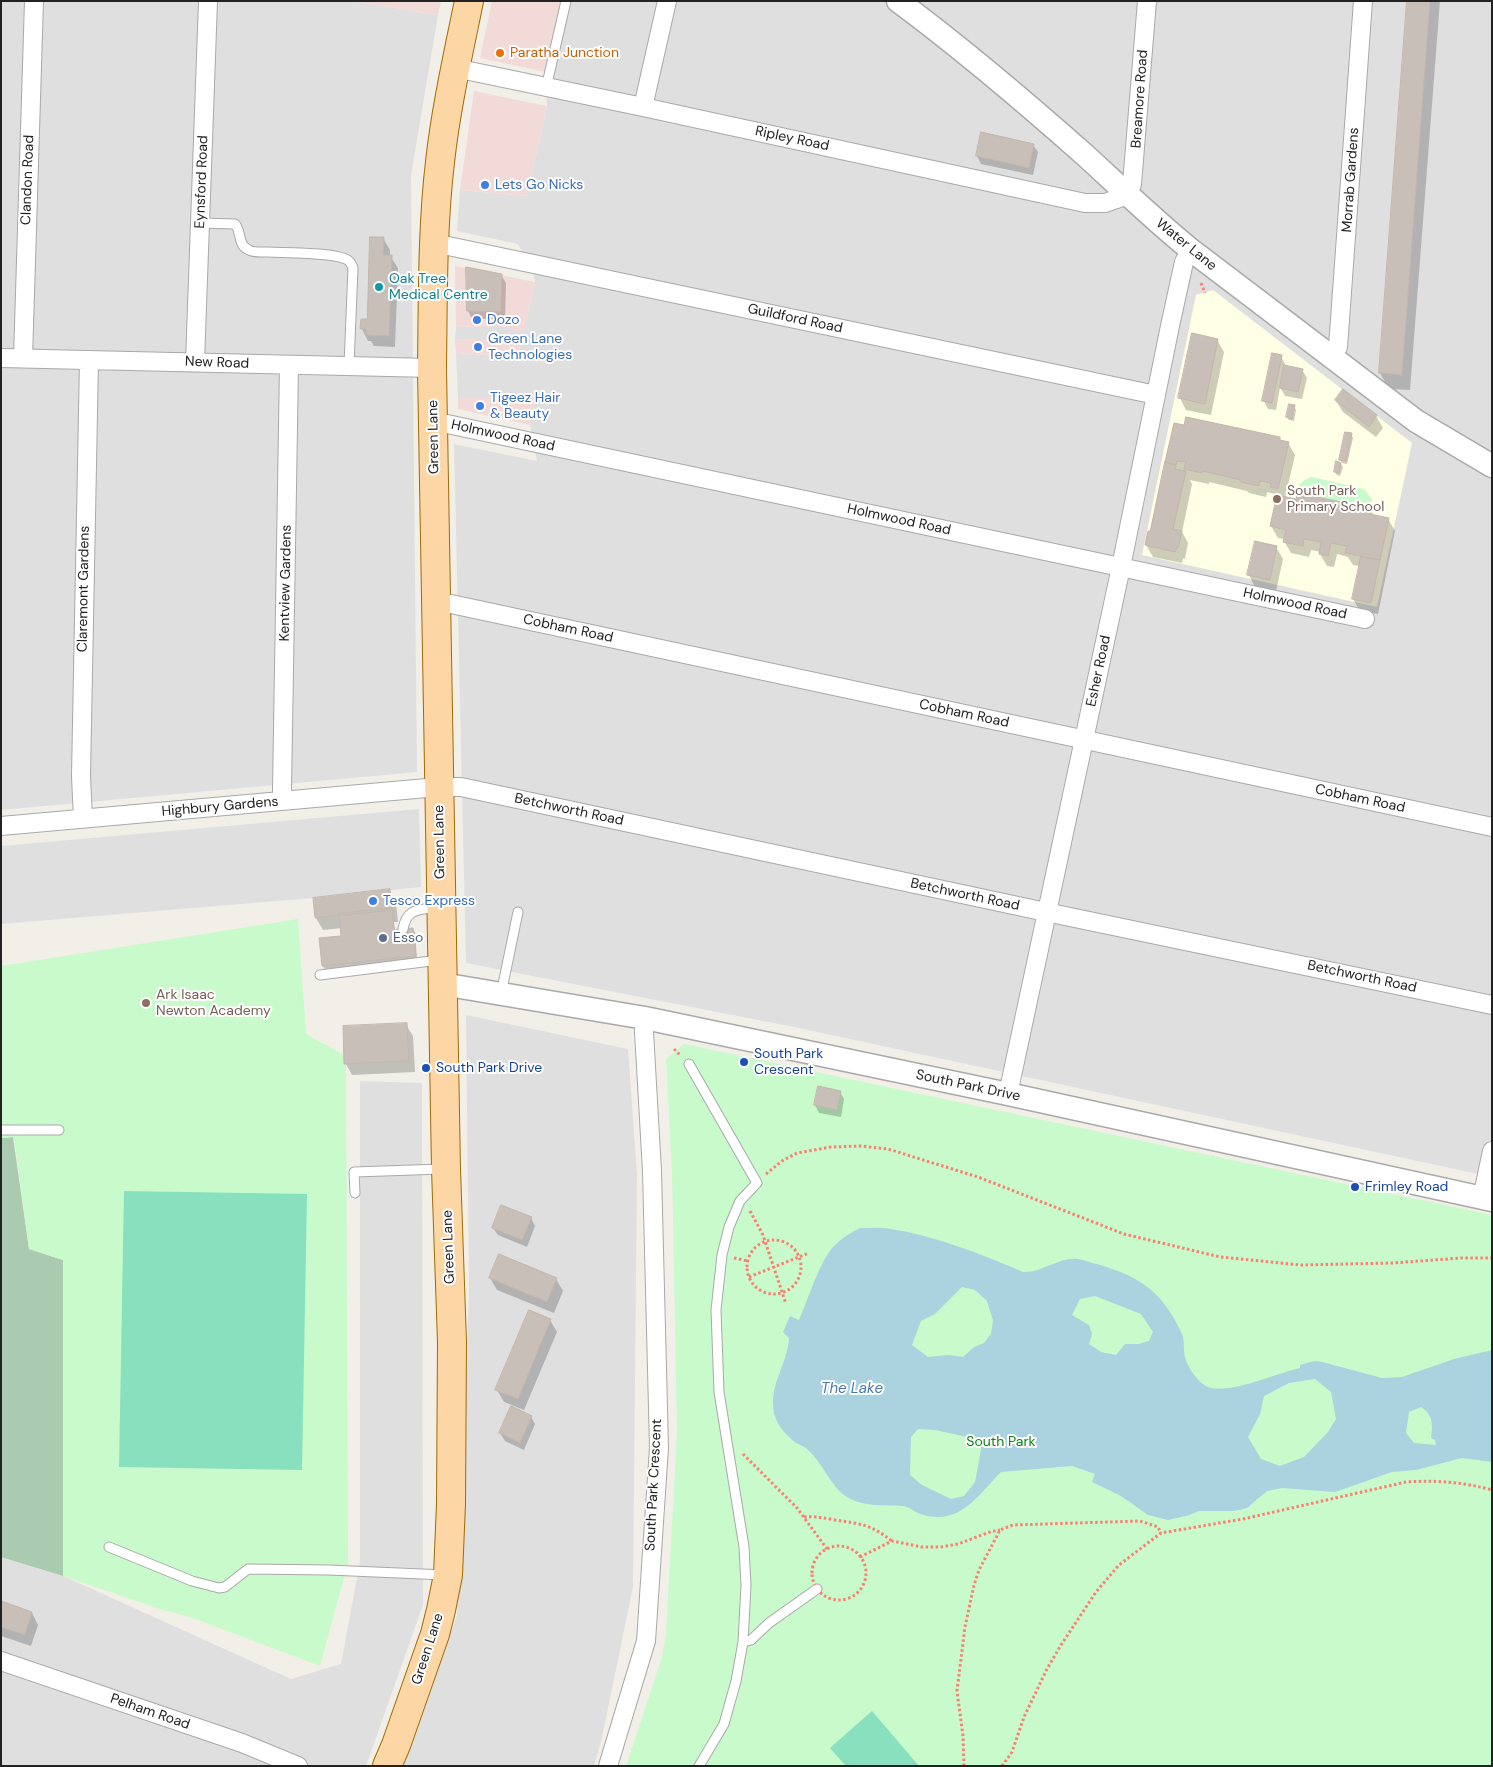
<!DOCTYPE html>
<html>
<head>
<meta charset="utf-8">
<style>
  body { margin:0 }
  #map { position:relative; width:1493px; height:1767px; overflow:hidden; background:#f2efe9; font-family:"DM Sans",sans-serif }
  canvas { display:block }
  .frame { position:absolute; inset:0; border:2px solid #222; pointer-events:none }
</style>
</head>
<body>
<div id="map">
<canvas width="1493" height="1767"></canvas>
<div class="frame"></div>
</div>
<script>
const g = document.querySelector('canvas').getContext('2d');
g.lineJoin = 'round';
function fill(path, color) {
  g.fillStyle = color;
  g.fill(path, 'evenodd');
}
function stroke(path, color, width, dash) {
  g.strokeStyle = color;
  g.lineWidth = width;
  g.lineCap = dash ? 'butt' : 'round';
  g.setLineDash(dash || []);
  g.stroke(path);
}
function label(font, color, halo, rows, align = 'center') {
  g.font = font + ' "DM Sans",sans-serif';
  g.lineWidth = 4;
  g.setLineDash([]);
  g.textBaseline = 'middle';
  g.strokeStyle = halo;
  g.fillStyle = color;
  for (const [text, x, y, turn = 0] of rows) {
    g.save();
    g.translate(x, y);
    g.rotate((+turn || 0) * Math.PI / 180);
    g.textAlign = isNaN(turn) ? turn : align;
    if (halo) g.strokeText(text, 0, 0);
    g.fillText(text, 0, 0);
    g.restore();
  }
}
fill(new Path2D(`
  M1,1H352L438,15L411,175L417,772L1,810Z
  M562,1H1492V1177L794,1027L466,963L454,444L537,461L530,425L535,404L503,397H458L456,354L502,355L544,363L545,357L520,350V344L502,341L455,339L456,327L501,326L524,331L535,282L533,270L518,244L457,231L460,190L527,196L547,106L545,72Z
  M419,809L421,887L313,898L1,924V846Z
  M466,1015L628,1049L637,1175L633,1587L601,1742L594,1766H403L457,1615L469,1294Z
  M360,1081L422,1083L423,1605L366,1766H1V1557L63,1576L291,1679L341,1664L360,1562Z`), '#e0dfdf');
fill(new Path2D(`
  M352,1H441L438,15Z
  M492,1H562L545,72L480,58Z
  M474,91L547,106L527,196L460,190Z
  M455,266L535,282L524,332L501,326L456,327Z
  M455,339L502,341L521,344L520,350L546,357L544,363L502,355L456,354Z
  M458,397H503L535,404L530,425L458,409Z`), '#f2dad9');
fill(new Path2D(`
  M1213,290L1412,443L1377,607L1142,555L1196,295Z`), '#ffffe5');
fill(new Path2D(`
  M13,1137L29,1249L63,1260V1576L1,1557V1138Z`), '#aacbaf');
fill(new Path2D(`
  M1312,477L1364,489L1372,499L1371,508L1297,493C1298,484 1303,479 1312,477Z
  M298,919L306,1034L346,1056L348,1563L320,1666L190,1617L163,1610L63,1576V1260L29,1249L14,1137L1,1138V966Z
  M684,1044L1492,1215V1766H626L662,1657L666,1634L677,1432L672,1172L666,1059Z`), '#c8facc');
fill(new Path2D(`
  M124,1191L307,1194L302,1470L119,1467Z
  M872,1711L919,1766H846L830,1748Z`), '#88e0be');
fill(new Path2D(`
  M860,1228C870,1228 881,1227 891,1229C936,1236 981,1254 1023,1272C1042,1273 1059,1257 1078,1259C1084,1260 1091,1263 1097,1264C1133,1275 1156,1286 1175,1320C1177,1325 1180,1329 1182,1334C1185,1341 1183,1349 1185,1357C1188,1368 1199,1385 1211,1388C1234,1393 1277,1373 1300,1368V1365L1315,1361L1322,1362L1382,1378L1402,1377L1454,1359L1492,1350V1462L1462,1458L1416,1470L1392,1472L1335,1492L1282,1488L1267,1491L1247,1508L1234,1511H1199L1190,1515L1168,1520L1148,1515L1121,1496L1092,1482L1095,1474L1072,1466L1001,1472C978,1495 961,1525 924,1515C916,1514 911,1507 903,1506C885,1505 863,1507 847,1497C831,1487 822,1462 808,1450C805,1446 799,1445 795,1442C789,1438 778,1426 776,1419C765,1389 788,1365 789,1338L783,1332L790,1316L799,1320C808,1300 820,1260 834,1246C842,1238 850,1233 860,1228ZM962,1287L975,1290L987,1301L993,1320L991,1334L984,1343L974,1347L963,1357L948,1355L928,1357L912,1345L921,1321L935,1314ZM1095,1296L1141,1314L1153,1332L1149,1341L1138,1344H1125L1116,1355L1101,1352L1089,1344L1092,1334L1089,1325L1072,1315L1080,1299ZM1315,1379L1331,1392L1336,1419L1328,1432L1304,1457L1280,1466L1261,1459L1248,1437L1260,1414L1264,1396L1289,1383ZM1421,1407C1433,1415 1433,1424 1431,1438L1435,1440L1436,1445L1414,1443L1406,1433L1409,1412ZM918,1429L935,1430L976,1439L981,1449L977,1472L975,1482L964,1496L951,1499L922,1485L910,1475L911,1437Z`), '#aad3df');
fill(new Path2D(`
  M1408,1H1440L1410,390L1389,389L1380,373Z
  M1033,145L1038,152L1033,175L981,164L977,156Z
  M383,238L390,250V256L398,268L395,347L374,346L371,341H368L362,329L368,320Z
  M501,275L506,283L505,319H472L468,311Z
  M1217,340L1224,352L1211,415L1186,410L1180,398Z
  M1281,357L1285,364V366L1302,370L1307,378L1302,399L1285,396L1280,387L1276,410L1268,409L1264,401Z
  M1343,391L1376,416L1383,428L1376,437L1343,412L1336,401Z
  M1294,406L1296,410L1294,421L1289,420L1287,417Z
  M1175,425L1279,439L1281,442L1288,443L1295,455L1285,498L1370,509L1374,516L1388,519L1395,531L1378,614L1360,611L1353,599L1360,566L1353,565L1348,557L1337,554L1334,567L1327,566L1320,554L1321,552L1311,550L1309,557L1291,553L1284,541L1285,539L1278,538L1271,526L1277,497L1275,494L1267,492L1266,497L1249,493L1247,491L1209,482V484L1190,480L1192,484L1182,532L1188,543L1185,559L1183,558L1182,563L1153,557L1146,545L1151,533Z
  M1351,434L1353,438L1347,464L1342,463L1340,459Z
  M1341,464L1343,467L1340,476L1337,475L1335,472Z
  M1276,547L1283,559L1276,591L1255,587L1249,575Z
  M390,891L396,903L398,922H394L395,931L413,929L415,932L417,959L325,969L323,966L320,939L343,937L342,928L323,930L316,918L314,899Z
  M406,1025L413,1036L415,1072L352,1075L346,1064Z
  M840,1092L844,1099L841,1117L819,1113L815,1105Z
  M531,1218L535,1226L527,1247L498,1235L493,1228Z
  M490,1278L556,1279L563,1291L554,1313L497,1290Z
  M550,1320L557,1332L524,1410L504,1402L497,1390Z
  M531,1417L535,1424L524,1450L505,1441L500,1433Z
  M1,1603L32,1613L38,1625L31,1646L1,1636Z`), '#0003');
const building = new Path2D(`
  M1407,1H1430L1402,375L1379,373Z
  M981,132L1034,144L1029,168L976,156Z
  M370,237H384L383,255H392L389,336L366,335V329H360L361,319H367Z
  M466,267L502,274L501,312L467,311Z
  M1192,333L1218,339L1205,404L1178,398Z
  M1272,353L1282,355L1272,403L1262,401Z
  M1284,365L1303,369L1298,392L1280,388Z
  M1343,389L1377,415L1369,427L1335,400Z
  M1289,404L1295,405L1292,419L1286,417Z
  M1186,417L1280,437V440L1289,442L1278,489L1270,487L1271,483L1260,481L1259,486L1241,482V480L1203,471L1202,473L1184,469L1186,462L1177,461L1176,465L1165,462L1174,423L1184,425Z
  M1345,432L1352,433L1346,461L1339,460Z
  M1336,461L1341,463L1339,473L1334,472Z
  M1165,462L1176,465L1175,469L1186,471L1173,529L1182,531L1178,548L1177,547L1175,552L1145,545L1148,531H1150Z
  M1297,493L1371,508L1370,514L1389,518L1380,560L1345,553L1347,546L1331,543L1328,556L1319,554L1321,542L1304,539L1303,546L1283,542L1286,530L1270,526L1277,495L1296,499Z
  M1255,541L1277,546L1270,580L1247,575Z
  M1361,557L1380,560L1371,603L1352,599Z
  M390,889L393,910L315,918L313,898Z
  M392,908L394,930L413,928L416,956L322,966L319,938L341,936L339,914Z
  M407,1023L409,1061L344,1064L343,1026Z
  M818,1086L841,1091L837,1110L814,1105Z
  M501,1205L532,1217L522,1240L492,1228Z
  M499,1254L557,1278L547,1302L489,1278Z
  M529,1310L551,1319L518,1399L495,1390Z
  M511,1406L532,1416L520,1443L499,1433Z
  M1,1601L32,1612L25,1635L1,1627Z`);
fill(building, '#c7bfb8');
stroke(building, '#c4b6ab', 1);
const service = new Path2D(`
  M546,88L566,1
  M201,223L235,224C242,232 237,245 249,250C254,253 262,252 268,252C284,253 339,252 349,261C351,263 352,266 353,268L349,365
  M403,929C407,907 420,910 438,907
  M320,975L439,960
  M501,994L518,912
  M689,1064L757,1183L740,1201L729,1227L722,1255L716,1310L719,1392L744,1547L746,1586L743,1642L736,1681L724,1724L699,1766
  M1,1130H59
  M355,1193L354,1172L443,1169
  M109,1547L192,1581L219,1588L225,1587L248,1569L329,1570L445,1575
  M743,1642L751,1640L769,1623L817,1589`);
const minor = new Path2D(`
  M455,68L643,107L1085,203H1105L1128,195L1132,184L1147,1
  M643,107L667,1
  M434,243L1156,395
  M1332,357L1338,347L1363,1
  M1,358L432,368
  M23,358L34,1
  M195,362L208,1
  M433,421L1365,619
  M437,601L1492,827
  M283,801L282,790L289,365
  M83,819L81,776L89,360
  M1,826L438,787H461L1046,912L1492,1005
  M1008,1094L1121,567L1170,326L1184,262L1191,250
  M1482,1198L1492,1151
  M1,1661L242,1743L298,1766
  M608,1766L646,1641L659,1448L652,1171L644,1032L645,1018`);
const tertiary = new Path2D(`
  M898,1C963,49 1025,102 1086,156C1121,188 1154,220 1191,250L1416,421L1492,466
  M442,984L645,1018L1008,1094L1492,1200`);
const primary = new Path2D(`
  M387,1766L396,1745L435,1634L441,1610L448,1575L451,1504L452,1342L446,1169L432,368C433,299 432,230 440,162C446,108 458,55 469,1`);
stroke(service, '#a9a9a9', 11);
stroke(minor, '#a9a9a9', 20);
stroke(tertiary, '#a9a9a9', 25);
stroke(primary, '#a06b00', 30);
stroke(new Path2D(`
  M1201,283L1205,293
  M674,1049L680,1055
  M766,1174L782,1161L797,1153L831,1147L861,1146L888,1149L978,1177L1124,1234L1220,1257L1301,1265L1392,1263L1461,1258H1492
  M750,1211L763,1235L786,1304
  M747 1267a27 27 0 1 1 54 0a27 27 0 1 1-54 0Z
  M734,1258L748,1261
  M749,1277L809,1253
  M743,1454L797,1508L827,1549
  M804,1517C815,1516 824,1518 835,1520C861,1524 870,1524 892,1541
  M812 1573a27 27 0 1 1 54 0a27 27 0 1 1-54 0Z
  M860,1557L892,1541L922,1547H941L958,1544L990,1532L1000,1530
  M964,1766L963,1736L957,1691L965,1627L974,1585L979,1570L1000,1530L1013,1525L1140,1521L1158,1527L1161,1533
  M1002,1766L1012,1752L1024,1717L1047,1669L1061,1645L1096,1592L1119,1565L1161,1533L1243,1519L1406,1482C1436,1480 1463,1482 1492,1490`), '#fa8072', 3, [2.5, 2.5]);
stroke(service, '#fff', 9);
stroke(minor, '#fff', 18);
stroke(tertiary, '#fff', 22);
stroke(primary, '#fcd6a4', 28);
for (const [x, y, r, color] of [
  [500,53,5,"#e8710a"],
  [485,185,5,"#3f7fe0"],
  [379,287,5,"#0f9aa8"],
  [477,320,5,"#3f7fe0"],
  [478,347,5,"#3f7fe0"],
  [480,406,5,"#3f7fe0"],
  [1277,499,5,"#8d6e63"],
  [373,901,5,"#3f7fe0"],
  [383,938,5,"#5c6f8a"],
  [146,1003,5,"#8d6e63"],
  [744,1062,5,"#1a4fb4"],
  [426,1068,5,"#1a4fb4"],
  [1355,1187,5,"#1a4fb4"]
]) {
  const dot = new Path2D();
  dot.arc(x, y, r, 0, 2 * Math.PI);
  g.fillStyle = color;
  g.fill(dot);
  stroke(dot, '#fff', 2);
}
label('14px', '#c56008', '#fff', [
  ["Paratha Junction",510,53]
], 'left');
label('14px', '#222', '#fff', [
  ["Breamore Road",1140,99,-86],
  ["Ripley Road",792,139,12],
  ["Clandon Road",28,180,-88],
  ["Morrab Gardens",1351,180,-86],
  ["Eynsford Road",202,182,-88],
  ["Water Lane",1186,245,39],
  ["Guildford Road",795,319,12],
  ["New Road",217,363,2],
  ["Holmwood Road",503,436,12],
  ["Green Lane",434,437,-91],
  ["Holmwood Road",899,520,12],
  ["Kentview Gardens",286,583,-89],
  ["Claremont Gardens",84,589,-89],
  ["Holmwood Road",1295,604,12],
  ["Cobham Road",568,629,12],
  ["Esher Road",1099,671,-78],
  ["Cobham Road",964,714,12],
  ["Cobham Road",1360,799,12],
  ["Highbury Gardens",220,807,-5],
  ["Betchworth Road",569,810,12],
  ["Green Lane",440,842,-91],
  ["Betchworth Road",965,895,12],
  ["Betchworth Road",1362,977,12],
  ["South Park Drive",968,1086,12],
  ["Green Lane",449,1247,-92],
  ["South Park Crescent",654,1485,-87],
  ["Green Lane",428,1649,-72],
  ["Pelham Road",150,1712,19]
]);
label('14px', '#366cbe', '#fff', [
  ["Lets Go Nicks",495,185],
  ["Dozo",487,320],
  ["Green Lane",488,339],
  ["Technologies",488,355],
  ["Tigeez Hair",490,398],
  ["& Beauty",490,414],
  ["Tesco Express",383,901]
], 'left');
label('14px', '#0d838f', '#fff', [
  ["Oak Tree",389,279],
  ["Medical Centre",389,295]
], 'left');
label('14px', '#785e54', '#fff', [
  ["South Park",1287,491],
  ["Primary School",1287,507],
  ["Ark Isaac",156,995],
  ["Newton Academy",156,1011]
], 'left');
label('14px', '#4e5e75', '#fff', [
  ["Esso",393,938]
], 'left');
label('14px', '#164399', '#fff', [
  ["South Park",754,1054],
  ["Crescent",754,1070],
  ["South Park Drive",436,1068],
  ["Frimley Road",1365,1187]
], 'left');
label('14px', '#0c8416', '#fff', [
  ["South Park",1001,1442]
]);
label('italic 15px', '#4a7aab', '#fff', [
  ["The Lake",852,1389]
]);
</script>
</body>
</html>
